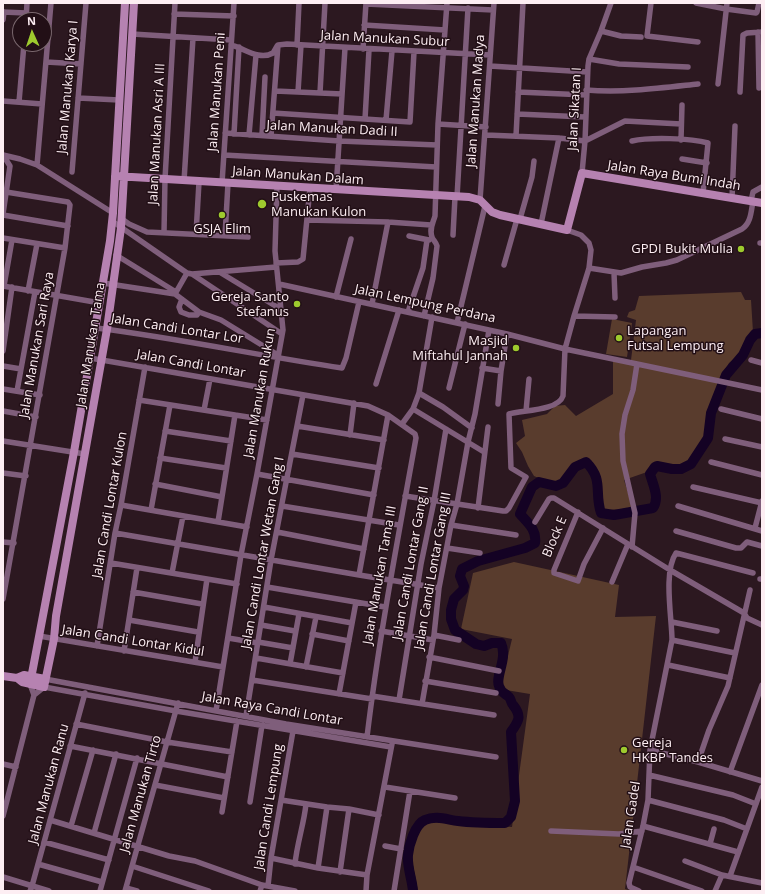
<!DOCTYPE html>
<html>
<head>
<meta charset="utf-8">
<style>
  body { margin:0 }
  #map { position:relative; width:765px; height:894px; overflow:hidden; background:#2c1820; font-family:"Open Sans",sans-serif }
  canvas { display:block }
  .frame { position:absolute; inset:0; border:4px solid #fdeef3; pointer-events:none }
  .north { position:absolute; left:12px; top:12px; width:40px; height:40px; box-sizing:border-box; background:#220f16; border:1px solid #7a686e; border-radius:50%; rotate:357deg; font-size:11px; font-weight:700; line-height:16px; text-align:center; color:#fdeef3 }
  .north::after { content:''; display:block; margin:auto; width:14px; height:18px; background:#9eca2e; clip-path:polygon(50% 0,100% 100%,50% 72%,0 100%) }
</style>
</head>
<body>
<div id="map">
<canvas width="765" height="894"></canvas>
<div class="frame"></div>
<div class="north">N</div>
</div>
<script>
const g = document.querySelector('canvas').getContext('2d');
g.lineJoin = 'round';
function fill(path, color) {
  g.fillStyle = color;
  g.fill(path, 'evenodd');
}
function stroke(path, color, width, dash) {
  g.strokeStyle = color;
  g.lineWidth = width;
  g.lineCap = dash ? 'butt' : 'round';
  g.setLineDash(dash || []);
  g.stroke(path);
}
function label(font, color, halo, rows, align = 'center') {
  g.font = font + ' "Open Sans",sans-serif';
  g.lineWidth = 3;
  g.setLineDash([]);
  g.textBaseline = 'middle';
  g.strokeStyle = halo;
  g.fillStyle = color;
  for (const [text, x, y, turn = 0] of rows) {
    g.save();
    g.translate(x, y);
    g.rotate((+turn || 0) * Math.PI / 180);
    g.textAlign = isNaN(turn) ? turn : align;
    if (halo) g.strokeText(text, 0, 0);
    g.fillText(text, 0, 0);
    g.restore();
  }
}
fill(new Path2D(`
  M741,292L745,300H751L753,332L742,352L729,363L720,378L709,411L705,437L703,443L689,462L675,466L661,463L654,464L647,472L624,480L633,509L605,510C597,500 603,495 601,485C599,476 595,468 591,460C576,457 567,471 560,483L553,484L534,476L528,466L522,452L516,443L525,436L522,420L547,414L555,406L565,405L576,416L613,394V360H631L636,320L627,317L629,312L635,310L639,296Z
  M612,319L632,323L627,357L606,354Z
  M514,562L619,585L615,617L656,616L625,889L632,891H418L408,839L428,822L512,827L530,694L500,689L512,639L461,629L473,573Z`), '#593c2d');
stroke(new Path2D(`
  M413,891C412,878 407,868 408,855C409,845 415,824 425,820C436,815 448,820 458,821C474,823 489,823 505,823L511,817L515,801L511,732C519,721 522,716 513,705C511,703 511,699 509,697C505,693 501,693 499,686C495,676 508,659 501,643H492L484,646L476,644L455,630L451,619V610L454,599L463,590L464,586L460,576L462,569L478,561L525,548L535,543C537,530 528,523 520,514L532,487L539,482L556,486L563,483L575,467L586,462C604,480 594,492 601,513L614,515L653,508C660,498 653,485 650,474L655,467L657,466L672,469H681L691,464L708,438L711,413L726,375L743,355L750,340L755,334L762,333`), '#140224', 10);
stroke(new Path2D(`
  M651,3L647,36L698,42
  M696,3L726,9L756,13L757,12L759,3
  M366,4L493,10
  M3,12L26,13
  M174,14L234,16
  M3,20L4,12
  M26,20L27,3
  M364,25L445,30
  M601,31L621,36L641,37
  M758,32L759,88
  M132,34L231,40
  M231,45C244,48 259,61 273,53L277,46
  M278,45L287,44L490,55
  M297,45L299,3
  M363,49L366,3
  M589,59L619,64L688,67
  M46,62L81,64
  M490,66L587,72
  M718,84L727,3
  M586,90C624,93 661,88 698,84
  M275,91L342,94
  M298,92L301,45
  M518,92L586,95
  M740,92L743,35L747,33L762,32
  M320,93L325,3
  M78,98L119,100
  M3,101L42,104
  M19,102L24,44
  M273,113L410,122L414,52
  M517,114L585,117
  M365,119L369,50
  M386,120L392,51
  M438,124L486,127
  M225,133L339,141L437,145
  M234,134L239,47
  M249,135L256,55
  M262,135L265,77
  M486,135L559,138L585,141L625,121L681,124
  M271,136L278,45
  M516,136L523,3
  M681,140L682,105
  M632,141C649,137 691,138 708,143L703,193
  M3,155L20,159L37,165L113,213
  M224,155L436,167
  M682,159L707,163
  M37,165L51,3
  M72,172L86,3
  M582,173L585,141L588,66L589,59L601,31L611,3
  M184,181L193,38
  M222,183L234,3
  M336,190L345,48
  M457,197L468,8
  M732,198L735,126
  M480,200L494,3
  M751,201L753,192L762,187
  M3,214L10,166L3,155
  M3,215L68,226
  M122,219L129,224L147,232L248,237
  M520,219L532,177L534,161
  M307,220L388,222L431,225
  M112,221L187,273L192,274L282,334
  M541,224L559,138
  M164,233L165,179L175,3
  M196,234L199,182
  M453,235L455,197
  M225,236L228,183
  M409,236L429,240
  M3,238L65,248
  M760,243H762
  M116,255L176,292
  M276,263L298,262L303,259L310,188
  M504,265L517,219
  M589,268L621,273L642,267L666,263L677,260L742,229C751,223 751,212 753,201
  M221,273L282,310
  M614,273L615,298
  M192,274L276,267
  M103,283L175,294L199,312L197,315H189L181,312L179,307L182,299
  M279,284L507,334L565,349L762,390
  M3,286L100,303
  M4,286L12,240
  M28,291L37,244
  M175,294L187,273
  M336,297L351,239
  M372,304L388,222
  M199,312L221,320L278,355
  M408,312L423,268L427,240
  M424,316L433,278L437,246C436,242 433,240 432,237C429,229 433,223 435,216L438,124L447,3
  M574,316L615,317
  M457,323L485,206
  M96,328C178,338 260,356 342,368L346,358L359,302
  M3,351L12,287
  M90,358L368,406L388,415L415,434L416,438C398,538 379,637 367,737
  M751,360L762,363
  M3,366L21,369
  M482,368L501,371
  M376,384L399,310
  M449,388L465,324
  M3,389L40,395
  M17,391L35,292
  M419,393L443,407L472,428
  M139,400L267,420
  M498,404L501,371L507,334
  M413,409L484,452
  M721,409L762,419
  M204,410L210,379
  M3,411L36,417
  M526,411L529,379
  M402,424L413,409L419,393L432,317
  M297,426L384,440
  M165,431L231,441
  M350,435L354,403
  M725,439L762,447
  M3,441L85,454
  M292,454L379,468
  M160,458L226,468
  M711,462L762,475
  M3,473L26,476
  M257,474L374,495
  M155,484L222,497
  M693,487L762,503
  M405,496L503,511H506L509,508L526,477L511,468L509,414C522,410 558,411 563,396L565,349L574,316L589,268L591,250L589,243L581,235L567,230
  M121,505L247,527
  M282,506L399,525
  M678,506L762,531
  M478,508L488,427
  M151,510L170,405
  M578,512L554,570V573L578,581L584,564L603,528
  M218,522L235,415
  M535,522L549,499L551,498H554L670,570L744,613L747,618L762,625
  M451,525L516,535
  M755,528L762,501
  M676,531L736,548H741L747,542L762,546
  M277,532L364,549
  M115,533L359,575L439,588
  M3,542L14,543
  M632,547L635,513L623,461L622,434L625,415L633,390L637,364
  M447,548L480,553
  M111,563L237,584
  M172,573L183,516
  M359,575L388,415
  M760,579H762
  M612,582L628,544
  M267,587L385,607
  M133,592L202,604
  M3,599L65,248L70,205L68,202L6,192
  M264,607L352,623
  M129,620L198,632
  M672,622L717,631
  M261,625L295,631
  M381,631L433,640
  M312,634L349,641
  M434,635L459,640
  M39,636L223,667
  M228,638L258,643
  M672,640L735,653
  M258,642L293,648
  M97,646L115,533L121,505L145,367
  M124,651L137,568
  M429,657L499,671
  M256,658L343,673
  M195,662L207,579
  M290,664L299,614
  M668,665L730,678
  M306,667L316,617
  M45,679L286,724L496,757
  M252,680L372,699
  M425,681L496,693
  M339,694L356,602
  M34,695L44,687L176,711L391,747
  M372,696L494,715
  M399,700L421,564L434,501L446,429
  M422,704L434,635L439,588L451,525L457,504L468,442L475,414L489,330
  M216,711L241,555L257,474L283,330L275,251L277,186
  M246,716L271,560L303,395
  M76,724L167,742L232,752
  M70,746L228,777
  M650,750L698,762L762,781
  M698,762L709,730L728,686L750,590
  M3,764L16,767
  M730,772L762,685
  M649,775L733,795L756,804
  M155,785L224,798
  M385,787L455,798
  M281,800L327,807L349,809L379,815
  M648,800L724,820L747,829
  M250,802L262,725
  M222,812L237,721
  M3,816L34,695L30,684
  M50,820L169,856L195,861L262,885L295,891
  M71,826L93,750
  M643,826L738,852
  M551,831L619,834L642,831
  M94,833L116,754
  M44,842L109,860
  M710,844L714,829
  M385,846L401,849
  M271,858L318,868L367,875
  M685,861L722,875
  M38,864L102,882
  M295,864C297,843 304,824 306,804
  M132,866L209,891
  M633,867L702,891
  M318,868L327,807
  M340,872L349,809
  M730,876L762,787
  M3,877L49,891
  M268,886L271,858L293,731
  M126,888L137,891
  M30,891L32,886L85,693
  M100,891L137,758
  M125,891L178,703
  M260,891L262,885
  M366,891L367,875L392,744
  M394,891L410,791
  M639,891L630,887L629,883L643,826L648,800L650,750L672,640C672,618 663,572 676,553L680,554L753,573
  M715,891L722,875L762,883`), '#7f5e7b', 5.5);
stroke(new Path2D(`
  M115,176L469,197L480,200L492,212L500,215L567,230L582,173L762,203
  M3,676L17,678L24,675L45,679
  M17,678L22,682L44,687L54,639L56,616L107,329L121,228L134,3
  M30,684L74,452L110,241L113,213L125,3`), '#b682b1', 8);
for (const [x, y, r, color] of [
  [262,204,5,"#9eca2e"],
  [222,215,4,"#9eca2e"],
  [741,249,4,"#9eca2e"],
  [297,304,4,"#9eca2e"],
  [619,338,4,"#9eca2e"],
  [516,348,4,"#9eca2e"],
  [624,750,4,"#9eca2e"]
]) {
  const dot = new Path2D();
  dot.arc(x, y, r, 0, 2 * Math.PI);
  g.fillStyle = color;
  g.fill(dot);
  stroke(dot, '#220f16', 1.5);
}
label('13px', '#fdeef3', '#220f16', [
  ["Jalan Manukan Subur",385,39,3],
  ["Jalan Manukan Karya I",68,87,-85],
  ["Jalan Manukan Peni",217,92,-86],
  ["Jalan Manukan Madya",476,101,-86],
  ["Jalan Sikatan I",575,109,-87],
  ["Jalan Manukan Dadi II",332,129,3],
  ["Jalan Manukan Asri A III",157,134,-87],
  ["Jalan Manukan Dalam",298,176,4],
  ["Jalan Raya Bumi Indah",674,176,9],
  ["Jalan Lempung Perdana",425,304,12],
  ["Jalan Candi Lontar Lor",177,329,9],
  ["Jalan Manukan Sari Raya",37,345,-80],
  ["Jalan Manukan Tama",91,345,-81],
  ["Jalan Candi Lontar",191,364,10],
  ["Jalan Manukan Rukun",260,393,-80],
  ["Jalan Candi Lontar Kulon",110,505,-80],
  ["Block E",555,537,-67],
  ["Jalan Candi Lontar Wetan Gang I",263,553,-80],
  ["Jalan Candi Lontar Gang II",411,563,-80],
  ["Jalan Candi Lontar Gang III",433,571,-80],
  ["Jalan Manukan Tama III",380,575,-80],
  ["Jalan Candi Lontar Kidul",133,641,9],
  ["Jalan Raya Candi Lontar",272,709,10],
  ["Jalan Manukan Ranu",49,784,-75],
  ["Jalan Manukan Tirto",141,794,-74],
  ["Jalan Candi Lempung",269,807,-81],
  ["Jalan Gadel",631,815,-81]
]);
label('13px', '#fdeef3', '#220f16', [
  ["Puskemas",271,197],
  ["Manukan Kulon",271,212],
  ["GSJA Elim",222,229,"center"],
  ["GPDI Bukit Mulia",733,249,"right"],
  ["Gereja Santo",289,297,"right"],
  ["Stefanus",289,312,"right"],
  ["Lapangan",627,331],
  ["Futsal Lempung",627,346],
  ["Masjid",508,341,"right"],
  ["Miftahul Jannah",508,356,"right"],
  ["Gereja",632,743],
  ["HKBP Tandes",632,758]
], 'left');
</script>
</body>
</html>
